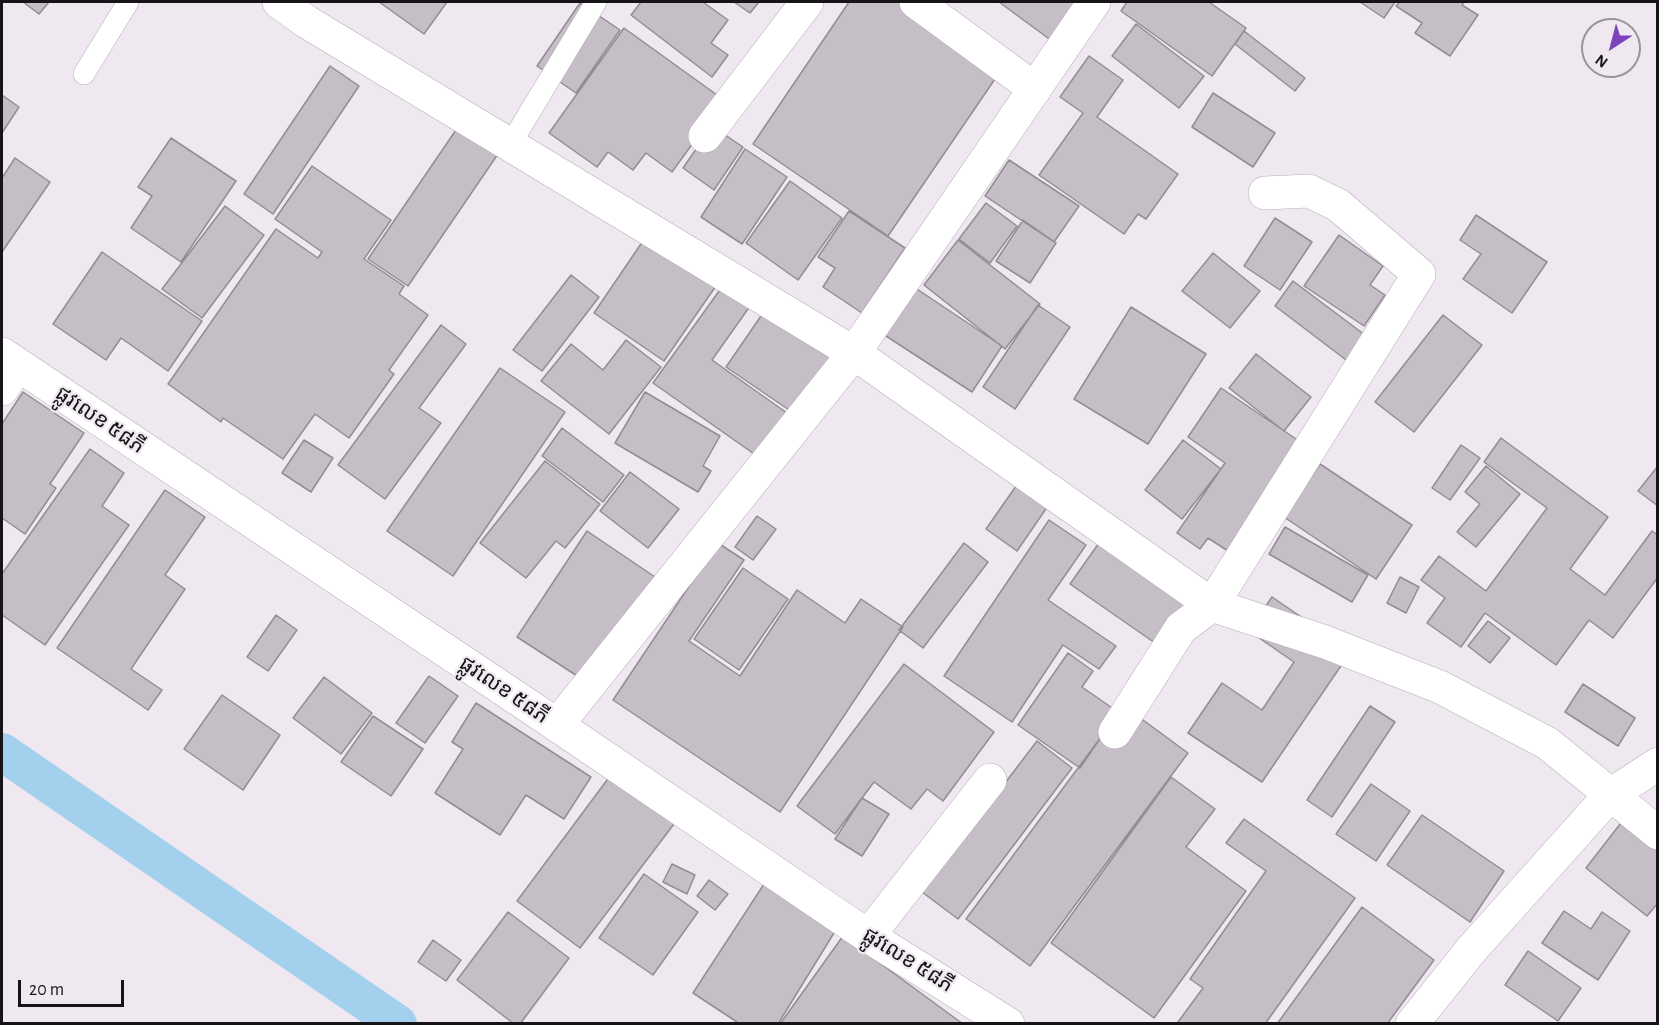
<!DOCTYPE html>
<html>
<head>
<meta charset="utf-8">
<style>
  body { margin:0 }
  #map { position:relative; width:1659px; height:1025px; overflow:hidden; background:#f0e8f1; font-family:"Alegreya Sans",sans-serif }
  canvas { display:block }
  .frame { position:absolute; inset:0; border:3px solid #171417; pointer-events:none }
  .north { position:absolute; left:1581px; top:18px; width:60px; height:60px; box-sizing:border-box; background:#f0e8f1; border:2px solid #99939a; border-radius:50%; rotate:216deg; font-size:16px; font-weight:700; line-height:24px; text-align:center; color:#171417 }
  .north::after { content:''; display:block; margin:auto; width:21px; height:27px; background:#7d45bc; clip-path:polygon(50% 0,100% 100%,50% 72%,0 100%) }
  .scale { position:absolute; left:18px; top:980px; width:106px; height:27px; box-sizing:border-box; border:3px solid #171417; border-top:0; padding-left:8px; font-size:18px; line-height:21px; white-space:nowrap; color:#171417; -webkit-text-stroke:4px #f0e8f1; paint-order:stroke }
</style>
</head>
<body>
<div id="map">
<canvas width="1659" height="1025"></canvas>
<div class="frame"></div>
<div class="north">N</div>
<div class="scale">20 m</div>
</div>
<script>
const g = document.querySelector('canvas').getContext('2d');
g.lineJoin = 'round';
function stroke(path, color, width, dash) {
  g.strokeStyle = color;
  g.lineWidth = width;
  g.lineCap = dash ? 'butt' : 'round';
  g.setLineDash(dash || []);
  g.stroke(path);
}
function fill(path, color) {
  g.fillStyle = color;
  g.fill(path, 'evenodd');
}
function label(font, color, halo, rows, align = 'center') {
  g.font = font + ' "Alegreya Sans","Noto Sans Khmer",sans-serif';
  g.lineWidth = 4.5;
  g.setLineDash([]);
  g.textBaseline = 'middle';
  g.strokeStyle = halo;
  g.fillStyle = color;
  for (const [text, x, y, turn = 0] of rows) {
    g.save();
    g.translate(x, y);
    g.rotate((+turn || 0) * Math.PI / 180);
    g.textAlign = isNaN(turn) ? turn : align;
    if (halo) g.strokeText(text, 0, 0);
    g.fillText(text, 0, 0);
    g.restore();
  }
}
stroke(new Path2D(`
  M2,752L398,1024`), '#a3d1ed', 38);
const building = new Path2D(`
  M23,2H49L39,14Z
  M379,2H447L424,34Z
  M641,2H703L728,20L711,43L728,55L712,77L631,15Z
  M734,2H759L750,13Z
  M849,2H934L1012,54L888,236L753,144Z
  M999,2H1082L1052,41Z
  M1127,2H1209L1246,28L1212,76L1121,11Z
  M1360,2H1395L1384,18Z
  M1400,2H1464L1462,5L1478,15L1450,56L1415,33L1422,23L1396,6Z
  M580,3L620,30L576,93L537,66Z
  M1136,24L1204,76L1179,108L1112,56Z
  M624,28L724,100L672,172L646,153L633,170L608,152L597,167L549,133Z
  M1244,31L1305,78L1295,91L1235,44Z
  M1089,56L1123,80L1097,117L1178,174L1146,219L1138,214L1124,234L1039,175L1083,113L1060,97Z
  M330,66L359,86L273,214L244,194Z
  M1213,93L1275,133L1253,167L1192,127Z
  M2,95L19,107L2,133Z
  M712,126L743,147L714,190L683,168Z
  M458,127L498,154L408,286L368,259Z
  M171,138L236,181L181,262L131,228L152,196L138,187Z
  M745,149L787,177L742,244L701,217Z
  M15,158L50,182L2,252V178Z
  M1009,160L1079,206L1054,242L985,196Z
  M312,166L391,220L364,259L404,286L399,294L428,315L389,370L394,374L349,438L315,414L283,459L223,418L221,422L168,384L276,229L318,258L322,252L275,219Z
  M790,181L842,218L798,280L746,243Z
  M986,203L1017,226L990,263L959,239Z
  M225,206L264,235L202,318L162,289Z
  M849,211L905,248L862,313L823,287L835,268L818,257Z
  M1476,215L1547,262L1512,313L1463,279L1481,254L1460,240Z
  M1275,218L1312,242L1280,290L1244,266Z
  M1023,220L1056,243L1030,283L996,261Z
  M647,235L718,283L664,361L594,313Z
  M1339,235L1383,266L1370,285L1385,295L1364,326L1304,286Z
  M958,240L1040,304L1005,349L924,285Z
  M102,252L202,321L168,371L121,338L106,360L53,324Z
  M1213,253L1260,291L1230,328L1182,291Z
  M571,275L599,297L542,371L513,350Z
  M727,280L755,299L712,360L787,413L757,456L653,383Z
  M1293,281L1373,341L1354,366L1275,306Z
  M914,287L1002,346L972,392L883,334Z
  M774,297L843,343L795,414L726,367Z
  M1038,305L1070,327L1015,409L983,387Z
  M1131,307L1206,354L1148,444L1074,399Z
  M1443,315L1482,345L1414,432L1375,402Z
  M441,325L466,344L419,408L441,423L385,499L338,465Z
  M626,340L661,367L609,434L541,381L571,344L603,370Z
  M1256,354L1311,397L1284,431L1229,388Z
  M500,368L565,412L453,576L387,531Z
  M1221,388L1302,443L1228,551L1208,538L1200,549L1177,533L1225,463L1188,437Z
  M23,392L84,433L50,484L56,488L25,534L2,518V424Z
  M645,392L720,436L703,466L711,471L698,492L615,443Z
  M562,428L624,475L603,502L542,456Z
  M1501,438L1608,517L1570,569L1605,595L1652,531L1658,535V577L1613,638L1589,620L1556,665L1485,613L1461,647L1427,623L1445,598L1421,580L1439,556L1486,591L1547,508L1484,462Z
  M304,440L333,458L311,492L282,473Z
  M1183,440L1221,469L1182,519L1145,490Z
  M1461,445L1480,458L1450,500L1432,488Z
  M90,449L124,473L102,506L129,525L45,645L2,615V574Z
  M545,461L600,504L565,548L556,541L526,578L480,543Z
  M1320,464L1412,525L1376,579L1284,517Z
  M1486,466L1520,494L1476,547L1457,532L1480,504L1465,492Z
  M1658,466V506L1638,491Z
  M1028,469L1059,490L1017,551L986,529Z
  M630,472L679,509L648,548L600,511Z
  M165,490L205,517L165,575L185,589L131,669L162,690L148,710L57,648Z
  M757,516L776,529L753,560L735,547Z
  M1049,520L1086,545L1048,600L1116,646L1099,669L1063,645L1012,722L944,676Z
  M1111,526L1208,593L1168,652L1070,584Z
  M1285,527L1368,575L1352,602L1269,554Z
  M587,531L655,577L585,681L517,637Z
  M718,543L744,560L689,641L740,676L797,590L845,623L861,599L903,627L780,812L613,700Z
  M964,543L988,562L923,648L899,630Z
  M743,568L788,599L739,670L694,639Z
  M1400,577L1419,587L1406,613L1387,603Z
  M1272,597L1351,651L1262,782L1188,733L1222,683L1262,710L1294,662L1249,631Z
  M276,615L297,630L268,671L247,657Z
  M1488,621L1510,638L1490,663L1468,646Z
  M1068,653L1093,671L1082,687L1118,712L1080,768L1018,725Z
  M904,664L994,732L943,801L927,789L911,809L874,782L835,834L797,806Z
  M429,676L458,696L425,743L396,723Z
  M324,677L372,713L341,754L293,718Z
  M1583,684L1635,718L1618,746L1565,712Z
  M222,695L280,735L243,790L184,749Z
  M476,703L591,777L564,819L526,795L500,835L435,793L463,749L452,742Z
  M1124,706L1188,753L1030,966L966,919Z
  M1370,706L1395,722L1332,817L1307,800Z
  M373,716L423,749L391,796L341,762Z
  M1037,741L1072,768L958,919L922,892Z
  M613,772L677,820L580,948L517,901Z
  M1171,777L1215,809L1186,847L1246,891L1154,1018L1051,943Z
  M1371,784L1410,811L1376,861L1336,834Z
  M862,798L889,814L862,856L835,839Z
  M1422,815L1504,871L1470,922L1387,865Z
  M1244,819L1355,898L1265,1024H1180L1178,1022L1203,988L1190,979L1266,871L1226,843Z
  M1624,819L1658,845V903L1647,916L1586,868Z
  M672,864L695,875L687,894L663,882Z
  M644,874L698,912L653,975L599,938Z
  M709,880L728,894L715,910L697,896Z
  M766,881L837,928L778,1024H736L737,1022L693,993Z
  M1362,907L1434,960L1387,1024H1277Z
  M1564,911L1591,929L1602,912L1630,931L1598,980L1542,943Z
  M508,912L569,958L520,1024H514L457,980Z
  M843,936L963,1024H780Z
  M433,940L461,960L446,981L418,962Z
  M1528,951L1581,988L1558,1021L1505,985Z`);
fill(building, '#c5bec6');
stroke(building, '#938c94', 1.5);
const service = new Path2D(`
  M84,74L128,2
  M510,145L596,2`);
const minor = new Path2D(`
  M279,2L307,22L854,353L1212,605L1325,642L1440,687L1547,743L1658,833
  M916,2L1035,89
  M705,136L807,2
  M2,389L18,366
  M557,725L854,353L1094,2
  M1115,732L1181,628L1212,605L1419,274L1338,205L1309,191L1265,193
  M868,936L990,780
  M1412,1024L1472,949L1610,795L1658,764`);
const tertiary = new Path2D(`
  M2,354L557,725L868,936L1008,1024`);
stroke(service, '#b5adb6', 22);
stroke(minor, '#b5adb6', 34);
stroke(tertiary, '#b5adb6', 34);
stroke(service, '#fff', 21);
stroke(minor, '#fff', 33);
stroke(tertiary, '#fff', 33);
label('21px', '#171417', '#f0e8f1', [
  ["ផ្លូវលេខ ៥៨ភី",100,420,34],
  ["ផ្លូវលេខ ៥៨ភី",504,690,34],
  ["ផ្លូវលេខ ៥៨ភី",908,960,32]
]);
</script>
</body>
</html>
